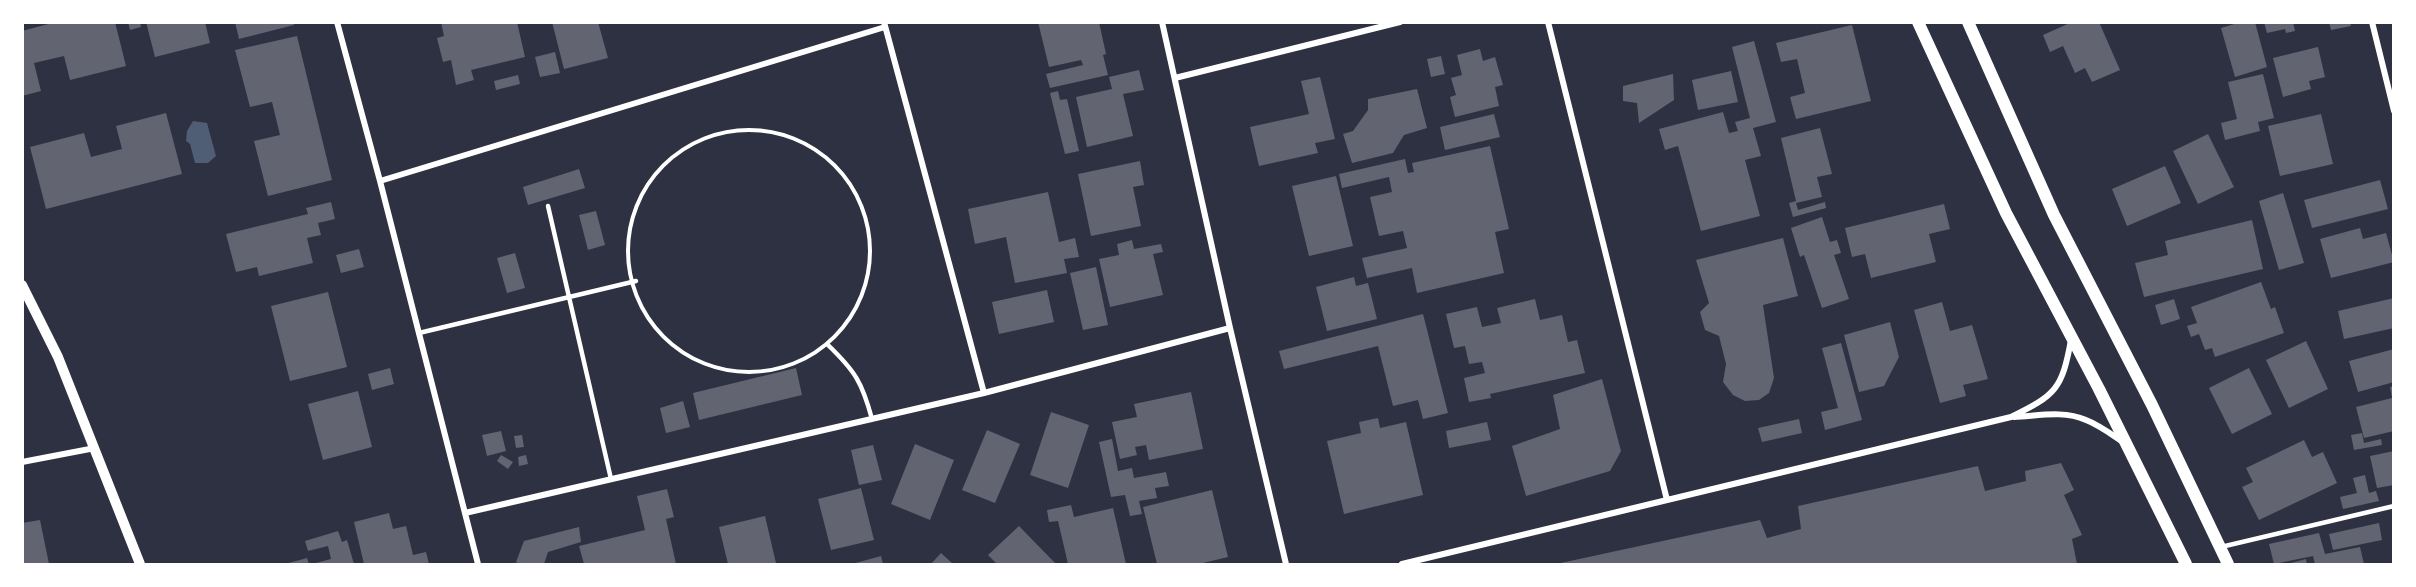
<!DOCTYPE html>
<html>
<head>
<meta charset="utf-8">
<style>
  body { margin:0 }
  #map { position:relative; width:2416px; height:587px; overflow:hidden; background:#2d3142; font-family:Poppins,sans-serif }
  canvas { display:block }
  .frame { position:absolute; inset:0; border:24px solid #fff; pointer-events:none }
</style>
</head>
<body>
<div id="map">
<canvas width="2416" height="587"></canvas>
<div class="frame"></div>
</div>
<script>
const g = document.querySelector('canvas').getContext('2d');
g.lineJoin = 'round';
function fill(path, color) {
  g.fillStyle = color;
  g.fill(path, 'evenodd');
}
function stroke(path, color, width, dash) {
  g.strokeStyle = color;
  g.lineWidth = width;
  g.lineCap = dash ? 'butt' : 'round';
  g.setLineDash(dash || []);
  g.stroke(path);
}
fill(new Path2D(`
  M193,121L207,123L216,156L208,163H195L190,144L186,141L187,131Z`), '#4f5d75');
fill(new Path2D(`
  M56,22H115L126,66L70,80L64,56L34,63L41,91L22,96V31Z
  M128,22H140L141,27L130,30Z
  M146,22H205L210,43L155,57Z
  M235,22H294V25L239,39Z
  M441,22H517L525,57L471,70L474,80L456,85L451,60L443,62L437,38L444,36Z
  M552,22H598L608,58L564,69Z
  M1038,22H1099L1106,54L1103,55L1108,75L1050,88L1046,74L1083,65L1081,60L1049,67Z
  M2072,22H2099L2120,70L2092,82L2085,68L2075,73L2063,46L2050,52L2043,35Z
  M2241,22H2255L2267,67L2235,77L2221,28Z
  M2264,22H2293L2295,31L2286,33L2285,29L2267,33Z
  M2329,22H2350L2351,26L2331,30Z
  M1852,25L1871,101L1796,119L1790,97L1805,93L1797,59L1781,62L1776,43Z
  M297,36L332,180L268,196L254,141L280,135L272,102L250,107L235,50Z
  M1754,41L1776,122L1753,128L1761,156L1745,160L1760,216L1701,231L1678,146L1665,150L1659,129L1723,112L1729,133L1738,131L1735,122L1750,118L1732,47Z
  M2318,47L2325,77L2309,81L2311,89L2283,97L2273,58Z
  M1480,49L1483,61L1495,57L1503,85L1495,87L1499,106L1455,117L1450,97L1456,95L1451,78L1462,75L1457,55Z
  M555,52L560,73L540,77L535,57Z
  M1441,56L1445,74L1431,77L1427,59Z
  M1139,70L1144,90L1123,94L1133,136L1087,147L1076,97L1112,89L1109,77Z
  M1731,71L1738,102L1698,110L1692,80Z
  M1673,74L1674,100L1639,123L1637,103L1623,101V86Z
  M2263,74L2274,118L2258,122L2260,131L2225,140L2221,123L2237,119L2228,82Z
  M518,75L520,84L496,90L494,81Z
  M1320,77L1335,139L1315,143L1318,153L1259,166L1250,127L1309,114L1301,81Z
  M1417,89L1427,128L1404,135L1393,153L1352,163L1343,134L1353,131L1368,110V99Z
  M1058,91L1060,100L1067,99L1079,151L1065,154L1050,93Z
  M166,113L182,174L46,209L30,147L84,133L91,157L122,149L116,126Z
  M1494,114L1500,137L1445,150L1440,127Z
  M2321,114L2333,164L2280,176L2268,126Z
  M1820,128L1832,174L1817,177L1822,197L1796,203L1798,210L1825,202L1826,208L1793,217L1789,203L1796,201L1781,138Z
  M2208,134L2234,187L2198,204L2173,151Z
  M1490,146L1509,229L1495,232L1504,273L1417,293L1412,268L1367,278L1362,258L1407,248L1403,231L1379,236L1370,197L1392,192L1389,177L1342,188L1339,174L1405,159L1408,173L1414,172L1412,163Z
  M1140,161L1144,185L1133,187L1141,226L1091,236L1078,174Z
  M2165,166L2181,203L2127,226L2112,189Z
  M579,169L585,188L528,205L523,187Z
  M1336,176L1353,246L1309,256L1292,186Z
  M2380,180L2388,209L2312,228L2304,200Z
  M1048,192L1059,242L1075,238L1079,257L1064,259L1067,273L1015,283L1006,237L975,244L968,209Z
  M2283,193L2304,263L2279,270L2259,201Z
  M331,202L335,219L318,223L321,235L307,238L313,263L259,276L257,267L236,272L226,234L308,214L306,208Z
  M1944,204L1950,229L1929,234L1936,262L1871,278L1865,254L1852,257L1845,228Z
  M596,211L605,245L588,250L579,215Z
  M1822,217L1830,242L1837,240L1841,253L1834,255L1849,299L1822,308L1804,255L1800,257L1791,228Z
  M2252,220L2263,269L2144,297L2135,263L2168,255L2165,241Z
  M2360,228L2363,239L2386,233L2394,262L2331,278L2320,239Z
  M1783,238L1798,296L1763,305L1774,378L1769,393L1759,400L1745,401L1733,395L1723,382L1726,364L1719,336L1705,330L1700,312L1709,303L1696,260Z
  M1132,240L1134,249L1161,244L1163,252L1153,254L1163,295L1110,307L1099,259L1119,255L1117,244Z
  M359,249L364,267L341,273L336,255Z
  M515,253L525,288L507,293L497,258Z
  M1096,267L1108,325L1083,330L1070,273Z
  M1354,277L1356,286L1368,283L1377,319L1327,331L1316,287Z
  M2261,282L2271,309L2275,307L2284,333L2215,357L2212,348L2205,350L2199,334L2191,337L2187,326L2197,323L2191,307Z
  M1047,290L1054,322L999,334L992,302Z
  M328,292L347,367L290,381L271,306Z
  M2394,298V328L2344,339L2338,311Z
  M1535,299L1540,320L1562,315L1568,342L1577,340L1585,373L1490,394L1491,398L1469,402L1464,378L1485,373L1482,362L1469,364L1465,346L1454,348L1446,314L1477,307L1482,327L1501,323L1497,308Z
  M2174,299L2180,319L2161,325L2155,305Z
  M1942,302L1950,331L1972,325L1988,379L1963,385L1966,396L1940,403L1914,310Z
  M1423,314L1448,413L1423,419L1418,400L1393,406L1378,346L1284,369L1279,351Z
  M1890,322L1899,357L1884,386L1859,392L1844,335Z
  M2306,341L2328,389L2289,408L2266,360Z
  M1841,343L1862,420L1825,430L1821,412L1838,408L1822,348Z
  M2394,349V382L2358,392L2349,361Z
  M390,368L394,384L372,390L368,374Z
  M796,368L802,395L699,420L693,393Z
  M2249,368L2272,414L2232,434L2209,388Z
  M1602,379L1621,451L1610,471L1526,496L1512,446L1560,429L1553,395Z
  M2394,386V431L2364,438L2356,407L2392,398L2390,387Z
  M358,391L372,447L323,460L308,404Z
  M1191,392L1203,449L1149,460L1146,445L1135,447L1137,455L1120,459L1112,422L1137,417L1134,404Z
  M683,401L690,427L666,433L660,408Z
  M1051,412L1089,425L1068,488L1030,475Z
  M1378,418L1380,428L1406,422L1423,495L1344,514L1327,441L1361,433L1359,422Z
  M1799,419L1802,433L1762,442L1758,428Z
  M1487,422L1491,440L1449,448L1446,431Z
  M987,430L1020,444L995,503L962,490Z
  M501,431L506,451L487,456L482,435Z
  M2362,433L2364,443L2381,439L2382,445L2354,450L2351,435Z
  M522,435L524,447L516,448L514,436Z
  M1112,439L1118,471L1132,468L1134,478L1166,472L1169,486L1155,488L1157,498L1139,501L1142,514L1130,516L1125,495L1111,497L1099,442Z
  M2304,440L2312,457L2323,452L2337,483L2259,520L2242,487L2253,482L2246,468Z
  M915,444L954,460L930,520L891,504Z
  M873,445L882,480L859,485L851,450Z
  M2394,451V485L2377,488L2370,456Z
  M501,455L513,462L508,469L497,461Z
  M526,455L528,464L519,466L518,457Z
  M2061,463L2074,490L2064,495L2082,535L2072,539L2077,564H1556L1760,520L1767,538L1801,529L1798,506L1978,466L1985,491L2026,481L2025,471Z
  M2365,475L2369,493L2376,491L2379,501L2343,509L2340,497L2357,493L2353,478Z
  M861,488L874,540L831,550L818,499Z
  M667,489L674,517L666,519L676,564H584L579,546L645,530L637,496Z
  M1212,490L1228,557L1199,564H1157L1143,507Z
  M1071,505L1074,517L1113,508L1126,564H1068L1058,521L1049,522L1047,510Z
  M389,513L393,529L406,526L413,555L426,552L429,564H364L354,522Z
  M765,516L776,563L728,564L719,527Z
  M40,520L49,564H22V523Z
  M2379,523L2382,540L2333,550L2329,534Z
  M1019,526L1056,564H997L988,555Z
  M579,527L581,542L548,552L544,564H519L516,562L524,541Z
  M338,531L342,542L347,540L354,564H312L331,559L328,546L308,551L305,541Z
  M2319,533L2325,554L2360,547L2364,564H2315L2313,556L2274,564L2269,544Z
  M941,553L953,564H931Z
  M881,556L883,564H852Z
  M307,558L309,564H285Z
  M2306,559L2307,564H2287Z`), '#626471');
stroke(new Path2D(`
  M628 251a121 121 0 1 1 242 0a121 121 0 1 1-242 0Z`), '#fff', 4);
stroke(new Path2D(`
  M548,206L611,479
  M419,333L636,281
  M828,345C855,371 862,382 872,419
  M2221,547L2394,506`), '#fff', 4.5);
stroke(new Path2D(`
  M337,22L380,181L478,564
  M884,22L984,393
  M1162,22L1230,328L1286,564
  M1548,22L1667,500
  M2372,22L2394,111
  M1175,78L1400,22
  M380,181L885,27
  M2014,417C2038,416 2063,410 2086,420C2099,425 2111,434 2123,442
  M22,462L95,448
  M465,513L984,393L1230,328
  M1402,564L2011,417C2056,395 2062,389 2071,340`), '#fff', 6);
stroke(new Path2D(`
  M22,285L58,357L140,564`), '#fff', 10);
stroke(new Path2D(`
  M1918,22L2006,213L2099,389L2186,564
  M1968,22L2054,215L2152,405L2228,564`), '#fff', 12);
</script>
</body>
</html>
